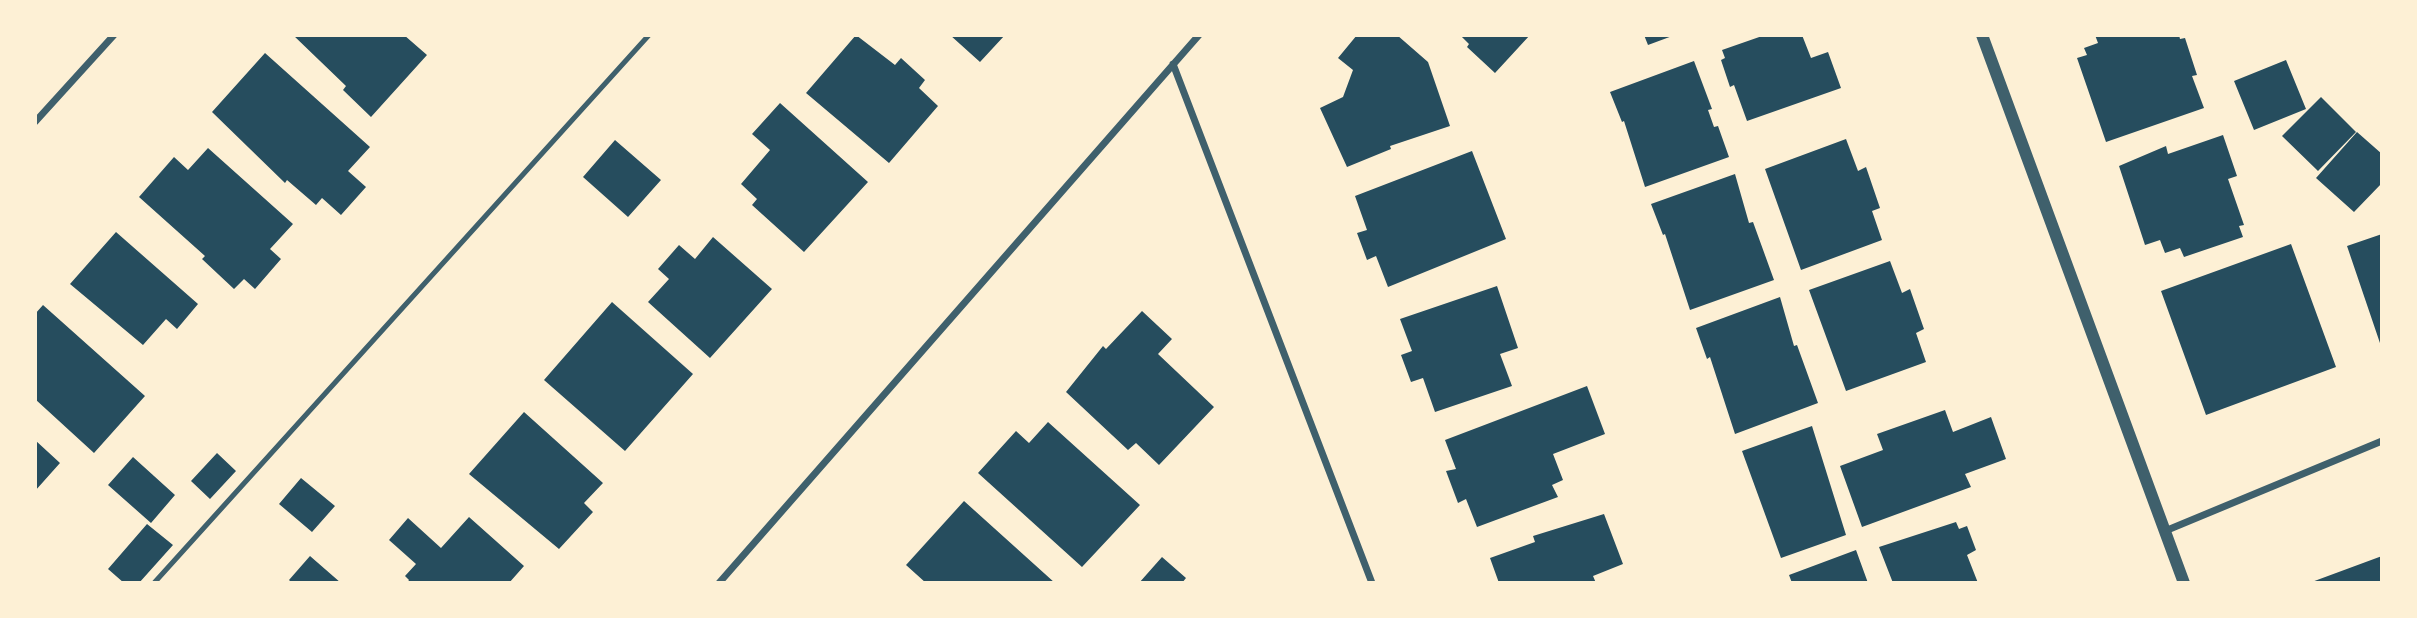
<!DOCTYPE html>
<html>
<head>
<meta charset="utf-8">
<style>
  body { margin:0 }
  #map { position:relative; width:2417px; height:618px; overflow:hidden; background:#fdf0d5; font-family:Commissioner,sans-serif }
  canvas { display:block }
  .frame { position:absolute; inset:0; border:37px solid #fdf0d5; pointer-events:none }
</style>
</head>
<body>
<div id="map">
<canvas width="2417" height="618"></canvas>
<div class="frame"></div>
</div>
<script>
const g = document.querySelector('canvas').getContext('2d');
g.lineJoin = 'round';
function fill(path, color) {
  g.fillStyle = color;
  g.fill(path, 'evenodd');
}
function stroke(path, color, width, dash) {
  g.strokeStyle = color;
  g.lineWidth = width;
  g.lineCap = dash ? 'butt' : 'round';
  g.setLineDash(dash || []);
  g.stroke(path);
}
fill(new Path2D(`
  M293,35H404L427,55L371,117L343,90L346,86Z
  M856,35L895,65L901,58L925,80L919,88L938,106L889,163L806,93Z
  M950,35H1005L980,62Z
  M1357,35H1397L1428,62L1450,126L1390,146L1391,149L1347,167L1320,108L1343,97L1353,70L1338,58Z
  M1460,35H1530L1495,73L1467,47L1469,44Z
  M1644,35H1675L1648,45Z
  M1765,35H1802L1811,58L1828,52L1841,88L1747,121L1734,85L1730,87L1721,60L1725,58L1722,50Z
  M2095,35H2179L2180,39L2185,38L2197,75L2192,76L2204,108L2106,142L2077,58L2087,55L2084,48L2098,43Z
  M265,53L370,147L348,171L366,187L341,215L322,198L316,205L287,180L285,183L212,112Z
  M2286,60L2306,109L2254,130L2234,81Z
  M1694,61L1712,109L1708,110L1714,127L1718,126L1729,157L1645,187L1624,121L1622,122L1610,92Z
  M2321,97L2356,132L2318,171L2282,136Z
  M780,103L868,182L804,252L752,205L757,199L741,184L770,150L752,134Z
  M2357,132L2382,154V183L2354,212L2316,178Z
  M2223,135L2237,176L2228,179L2244,225L2239,226L2243,237L2184,257L2180,248L2165,253L2160,240L2145,245L2119,166L2166,146L2168,154Z
  M1846,139L1858,171L1866,167L1880,208L1872,211L1882,240L1801,270L1765,169Z
  M615,140L661,180L628,217L583,177Z
  M208,148L293,224L270,249L281,259L255,289L244,279L234,289L202,259L205,256L139,197L174,157L188,170Z
  M1472,151L1506,239L1388,287L1376,256L1367,260L1357,233L1367,230L1355,196Z
  M1735,174L1749,223L1753,222L1774,280L1690,310L1665,234L1663,235L1651,204Z
  M116,232L198,304L177,329L166,319L143,345L70,284Z
  M2382,234V349L2347,246Z
  M713,237L772,289L710,358L648,302L669,279L658,269L679,245L695,259Z
  M2291,244L2336,367L2206,415L2161,291Z
  M1890,261L1902,293L1910,289L1924,329L1916,333L1926,362L1846,391L1809,290Z
  M1497,286L1518,348L1500,354L1512,386L1435,412L1423,378L1411,382L1401,355L1412,351L1400,319Z
  M1780,297L1794,346L1797,345L1818,403L1735,434L1710,357L1707,359L1696,328Z
  M612,302L693,374L625,451L544,380Z
  M43,305L145,396L94,453L35,399V314Z
  M1142,311L1172,339L1158,354L1214,407L1159,465L1136,443L1128,450L1066,392L1103,346L1106,349Z
  M1587,386L1605,434L1553,454L1563,480L1552,485L1558,497L1477,527L1466,499L1458,503L1446,471L1456,469L1445,440Z
  M1945,410L1953,432L1991,417L2006,459L1965,474L1971,487L1862,527L1840,466L1883,450L1877,434Z
  M524,412L603,483L584,503L593,512L559,549L469,474Z
  M1048,422L1140,505L1082,567L978,473L1016,431L1029,443Z
  M1812,426L1846,535L1781,558L1742,451Z
  M35,440L60,463L35,491Z
  M217,453L236,471L210,499L191,481Z
  M133,457L175,495L151,523L108,485Z
  M301,478L335,506L312,532L279,504Z
  M964,501L1055,583H926L906,565Z
  M1604,514L1623,564L1593,576L1596,583H1499L1490,558L1535,542L1533,536Z
  M469,517L524,566L509,583H407L409,580L405,576L416,564L389,540L408,518L441,548Z
  M1956,522L1959,529L1967,526L1976,550L1967,555L1978,583H1893L1879,547Z
  M147,524L173,545L139,583H124L108,569Z
  M1856,550L1868,583H1792L1789,575Z
  M310,556L341,583H292L289,580Z
  M2382,556V583H2309Z
  M1162,557L1186,578L1182,583H1139Z`), '#264d5e');
stroke(new Path2D(`
  M154,583L649,35`), '#3f606c', 5);
stroke(new Path2D(`
  M1173,64L1372,583
  M35,122L114,35
  M2165,531L2382,441
  M719,583L1199,35`), '#3f606c', 7);
stroke(new Path2D(`
  M1982,35L2184,583`), '#3f606c', 12);
</script>
</body>
</html>
